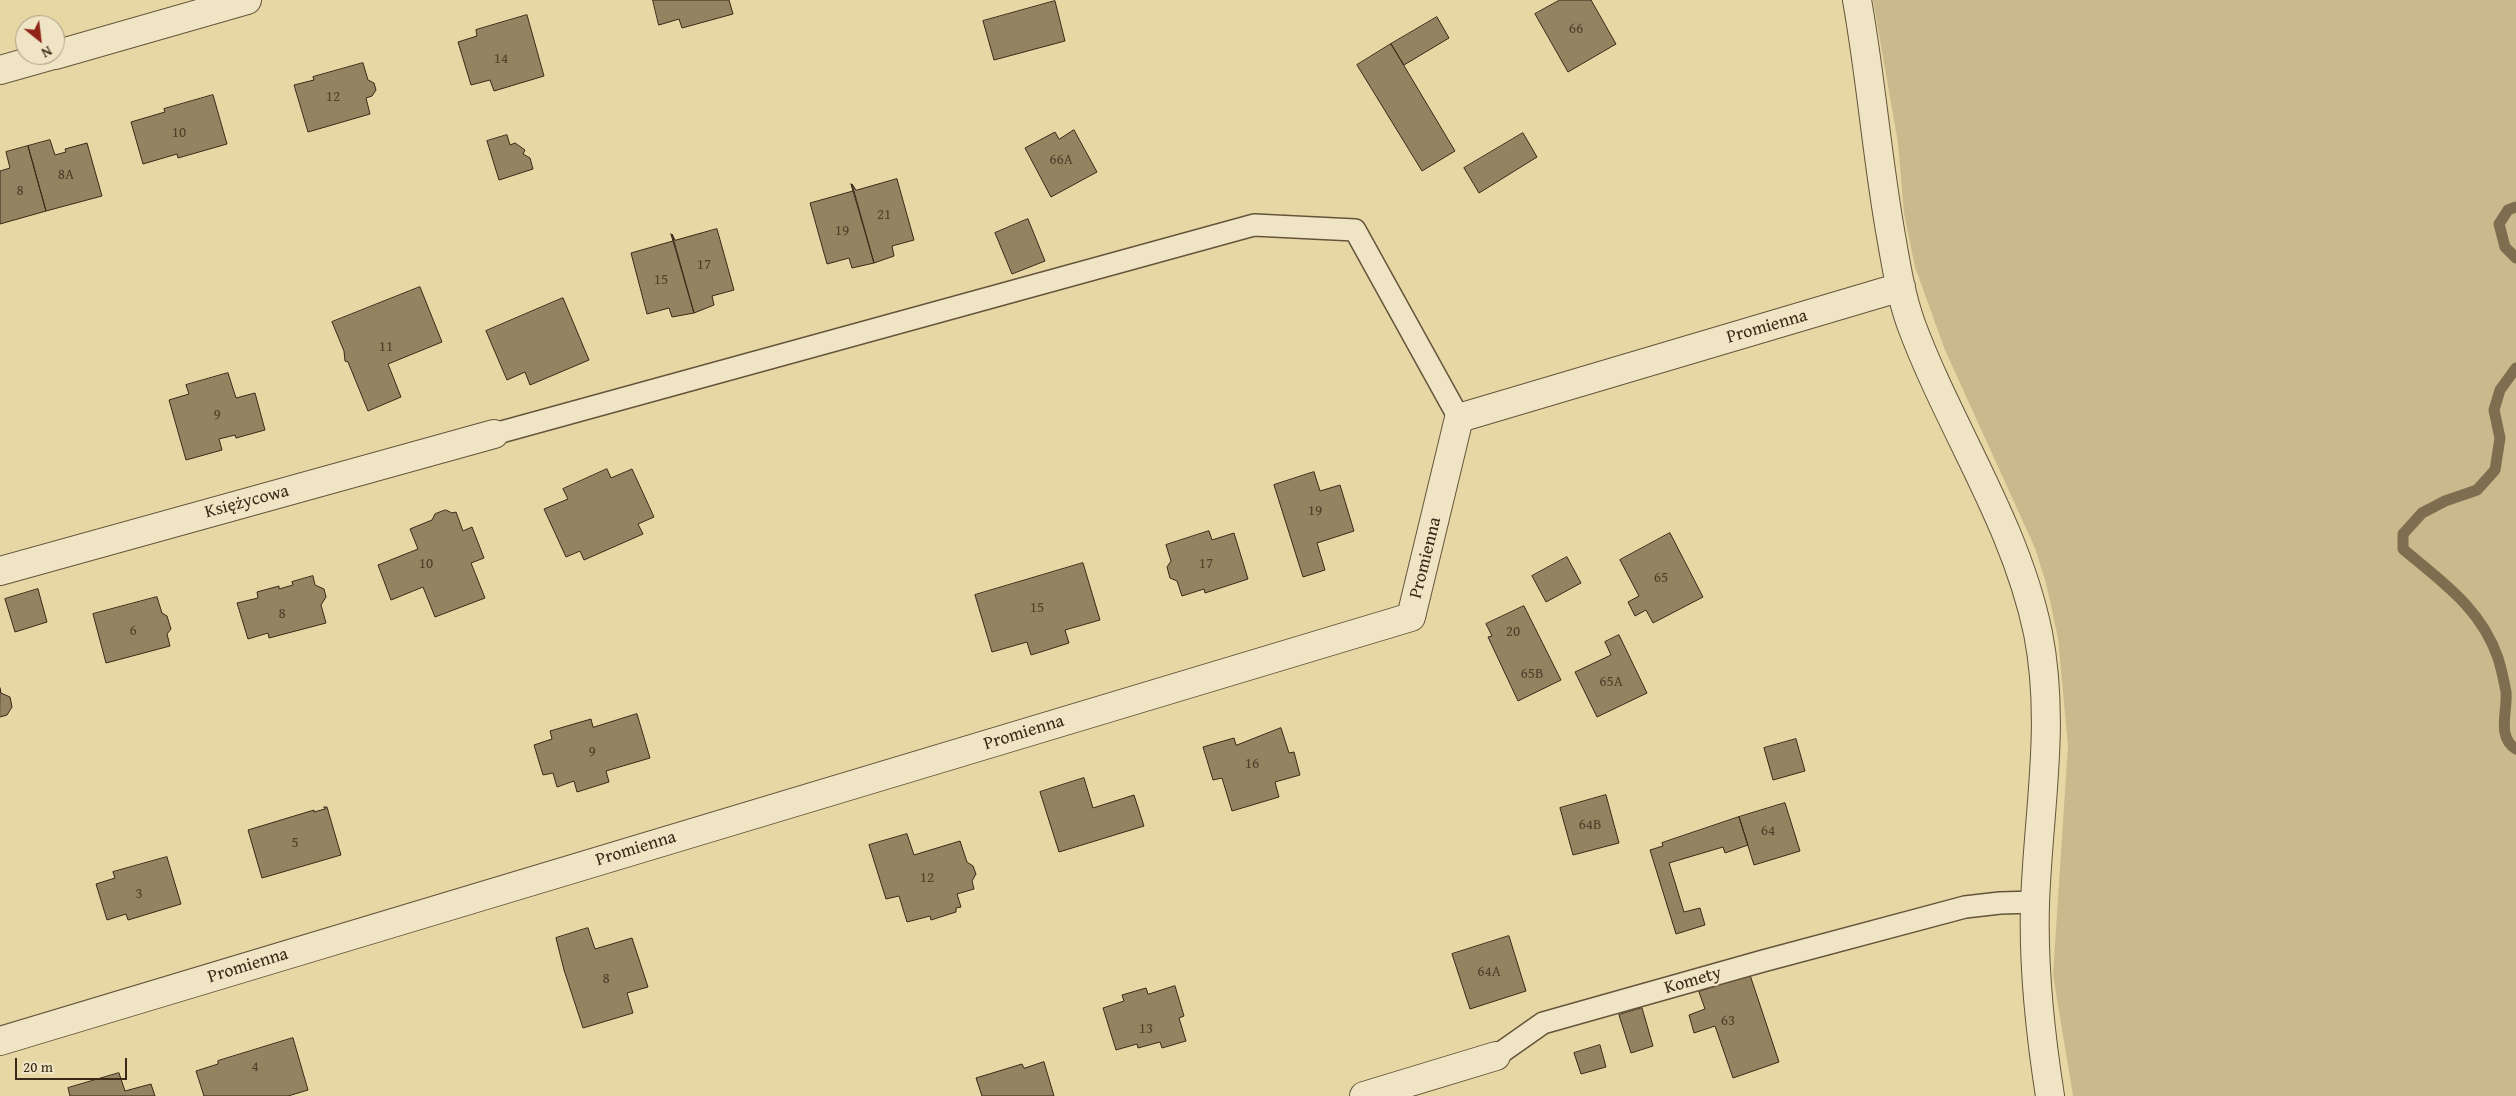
<!DOCTYPE html>
<html>
<head>
<meta charset="utf-8">
<style>
  body { margin:0 }
  #map { position:relative; width:2516px; height:1096px; overflow:hidden; background:#e6d7a4; font-family:"Gentium Book Plus",serif }
  canvas { display:block }
  .north { position:absolute; left:15px; top:15px; width:50px; height:50px; box-sizing:border-box; background:#efe5c4; border:1px solid #a79a7f; border-radius:50%; rotate:151deg; font-size:14px; font-weight:700; line-height:20px; text-align:center; color:#3a2918 }
  .north::after { content:''; display:block; margin:auto; width:18px; height:22px; background:#8f2418; clip-path:polygon(50% 0,100% 100%,50% 72%,0 100%) }
  .scale { position:absolute; left:15px; top:1058px; width:112px; height:22px; box-sizing:border-box; border:2px solid #3a2918; border-top:0; padding-left:6px; font-size:15px; line-height:18px; white-space:nowrap; color:#3a2918; -webkit-text-stroke:4px #efe5c4; paint-order:stroke }
</style>
</head>
<body>
<div id="map">
<canvas width="2516" height="1096"></canvas>
<div class="north">N</div>
<div class="scale">20 m</div>
</div>
<script>
const g = document.querySelector('canvas').getContext('2d');
g.lineJoin = 'round';
function fill(path, color) {
  g.fillStyle = color;
  g.fill(path, 'evenodd');
}
function stroke(path, color, width, dash) {
  g.strokeStyle = color;
  g.lineWidth = width;
  g.lineCap = dash ? 'butt' : 'round';
  g.setLineDash(dash || []);
  g.stroke(path);
}
function label(font, color, halo, rows, align = 'center') {
  g.font = font + ' "Gentium Book Plus",serif';
  g.lineWidth = 4.5;
  g.setLineDash([]);
  g.textBaseline = 'middle';
  g.strokeStyle = halo;
  g.fillStyle = color;
  for (const [text, x, y, turn = 0] of rows) {
    g.save();
    g.translate(x, y);
    g.rotate((+turn || 0) * Math.PI / 180);
    g.textAlign = isNaN(turn) ? turn : align;
    if (halo) g.strokeText(text, 0, 0);
    g.fillText(text, 0, 0);
    g.restore();
  }
}
fill(new Path2D(`
  M1873,0H2516V1096H2073L2053,975L2068,746L2058,638L2046,583L2035,548L1945,350L1915,267L1904,213L1898,143Z`), '#c9b98c');
stroke(new Path2D(`
  M2516,207L2508,210L2499,224L2505,247L2516,258
  M2516,368L2500,390L2494,410L2500,438L2495,470L2477,490L2445,501L2422,513L2403,534V549C2441,581 2481,608 2498,658C2501,668 2504,681 2506,692C2508,710 2496,737 2516,749`), '#7e6e4f', 11);
const building = new Path2D(`
  M653,0H729L733,14L682,28L679,19L659,25Z
  M1560,0H1591L1616,44L1568,72L1535,14Z
  M1055,1L1065,41L994,60L983,21Z
  M527,15L544,76L494,91L490,80L471,85L458,42L477,36L476,30Z
  M1437,17L1449,38L1404,65L1391,44Z
  M1391,44L1455,151L1422,171L1357,65Z
  M363,63L368,80L374,83L376,90L372,96L366,98L370,114L308,132L294,85L314,80L313,77Z
  M213,95L227,144L178,158L177,154L143,164L131,122L165,112L164,109Z
  M1074,130L1097,172L1051,197L1025,148L1055,132L1059,139Z
  M1523,133L1537,157L1479,193L1464,168Z
  M507,135L510,145L515,143L525,150L523,154L530,158L533,169L499,180L487,141Z
  M50,140L55,155L66,152L65,149L87,143L102,196L46,211L28,146Z
  M28,146L46,211L0,224V171L10,168L6,152Z
  M897,179L914,240L892,246L894,256L874,263L852,184L856,190Z
  M851,184L874,263L852,268L849,258L827,264L810,203L853,191Z
  M1028,219L1045,261L1012,274L995,233Z
  M717,229L734,290L712,296L714,305L694,313L672,234L675,240Z
  M671,234L694,313L672,317L669,308L647,314L631,253L673,241Z
  M420,287L442,342L388,364L401,397L368,411L348,362L345,361L344,351L332,322Z
  M563,298L589,360L530,385L525,372L507,380L486,331Z
  M228,373L236,398L255,393L265,430L236,438L235,435L219,439L222,450L186,460L169,400L189,394L186,385Z
  M607,469L611,478L632,469L654,517L638,524L643,534L584,560L580,551L566,557L544,509L568,499L563,489Z
  M1314,472L1320,491L1340,485L1354,531L1317,543L1325,570L1303,577L1274,485Z
  M446,510L452,513L456,512L463,531L472,527L484,558L471,563L485,598L435,617L423,587L391,600L378,565L418,549L410,529L432,520L435,514Z
  M1209,531L1212,540L1234,533L1248,579L1205,593L1204,589L1182,596L1177,581L1170,578L1167,567L1171,561L1166,545Z
  M1670,533L1703,597L1653,623L1646,610L1635,616L1628,602L1639,596L1620,560Z
  M1567,557L1581,583L1546,602L1532,576Z
  M1083,563L1100,620L1065,630L1069,643L1031,655L1027,642L992,652L975,595Z
  M313,576L315,585L324,589L326,597L321,605L326,623L269,638L268,633L248,639L237,603L258,598L257,592L279,586V589L293,585L292,582Z
  M38,589L47,622L15,632L5,599Z
  M157,597L162,613L167,616L171,629L167,634L170,646L106,663L93,614Z
  M1524,606L1561,680L1518,701L1488,637L1492,636L1486,624Z
  M1619,635L1647,693L1597,717L1575,672L1611,655L1605,642Z
  M0,688L1,693L10,697L12,707L7,715L0,717Z
  M637,714L650,758L606,771L609,782L577,792L574,781L557,787L553,773L543,775L534,745L552,739L550,731L591,719L593,727Z
  M1281,728L1289,753L1294,752L1300,775L1275,782L1279,797L1232,811L1222,778L1213,780L1203,747L1234,738L1236,745Z
  M1796,739L1805,771L1773,780L1764,748Z
  M1084,778L1093,808L1134,795L1144,826L1059,852L1040,792Z
  M1606,795L1619,843L1573,855L1560,808Z
  M1785,803L1800,851L1754,865L1739,817Z
  M324,807H327L341,855L262,878L248,830L314,810V812L325,809Z
  M1739,817L1748,845L1725,853L1723,847L1669,863L1684,912L1700,908L1705,925L1676,934L1650,850L1663,846L1662,843Z
  M907,834L914,855L960,841L967,862L973,866L976,874L972,881L974,889L957,894L961,907L956,908V912L931,920L930,916L907,922L899,896L886,899L869,845Z
  M167,857L181,904L128,920L126,914L107,920L96,884L115,878L113,872Z
  M588,928L595,949L632,938L648,987L627,993L633,1013L583,1028L564,970L556,938Z
  M1509,936L1526,991L1470,1009L1452,954Z
  M1750,975L1779,1062L1733,1078L1715,1026L1694,1033L1689,1015L1705,1009L1699,992Z
  M1175,986L1184,1016L1179,1018L1186,1041L1162,1048L1160,1042L1138,1048L1137,1044L1116,1050L1103,1008L1124,1001L1122,995L1146,988L1148,994Z
  M1642,1008L1653,1046L1631,1053L1619,1015Z
  M293,1038L308,1090L288,1096H204L196,1071L218,1064V1061Z
  M1600,1045L1606,1067L1581,1074L1574,1053Z
  M1044,1062L1054,1096H982L976,1078L1022,1064L1024,1068Z
  M119,1073L125,1091L151,1084L155,1096H70L68,1088Z`);
fill(building, '#938361');
stroke(building, '#3a2918', 1);
const lane = new Path2D(`
  M494,434L1254,225L1355,230L1459,418
  M1496,1056L1543,1023L1763,961L1965,907L2000,903L2035,902`);
const street = new Path2D(`
  M1857,0C1871,78 1877,158 1891,236C1896,265 1901,296 1911,324C1950,429 2015,522 2038,633C2056,725 2038,812 2035,904C2033,969 2040,1032 2050,1096
  M55,55L247,0
  M0,70L53,55
  M0,571L494,434
  M0,1041L1411,617L1459,418L1901,287
  M1364,1096L1496,1056`);
stroke(lane, '#65543b', 24);
stroke(street, '#65543b', 30);
stroke(lane, '#efe5c4', 21);
stroke(street, '#efe5c4', 28);
label('15px', '#50402a', null, [
  ["66",1576,29],
  ["14",501,59],
  ["12",333,97],
  ["10",179,133],
  ["66A",1061,160],
  ["8A",66,175],
  ["8",20,191],
  ["21",884,215],
  ["19",842,231],
  ["17",704,265],
  ["15",661,280],
  ["11",386,347],
  ["9",217,415],
  ["19",1315,511],
  ["10",426,564],
  ["17",1206,564],
  ["65",1661,578],
  ["15",1037,608],
  ["8",282,614],
  ["6",133,631],
  ["20",1513,632],
  ["65B",1532,674],
  ["65A",1611,682],
  ["9",592,752],
  ["16",1252,764],
  ["64B",1590,825],
  ["64",1768,831],
  ["5",295,843],
  ["12",927,878],
  ["3",139,894],
  ["64A",1489,972],
  ["8",606,979],
  ["63",1728,1021],
  ["13",1146,1029],
  ["4",255,1067]
]);
label('18px', '#3a2918', '#efe5c4', [
  ["Promienna",1767,327,-16],
  ["Księżycowa",247,502,-15],
  ["Promienna",1426,558,-76],
  ["Promienna",1024,733,-17],
  ["Promienna",636,849,-17],
  ["Promienna",248,966,-17],
  ["Komety",1693,981,-16]
]);
</script>
</body>
</html>
